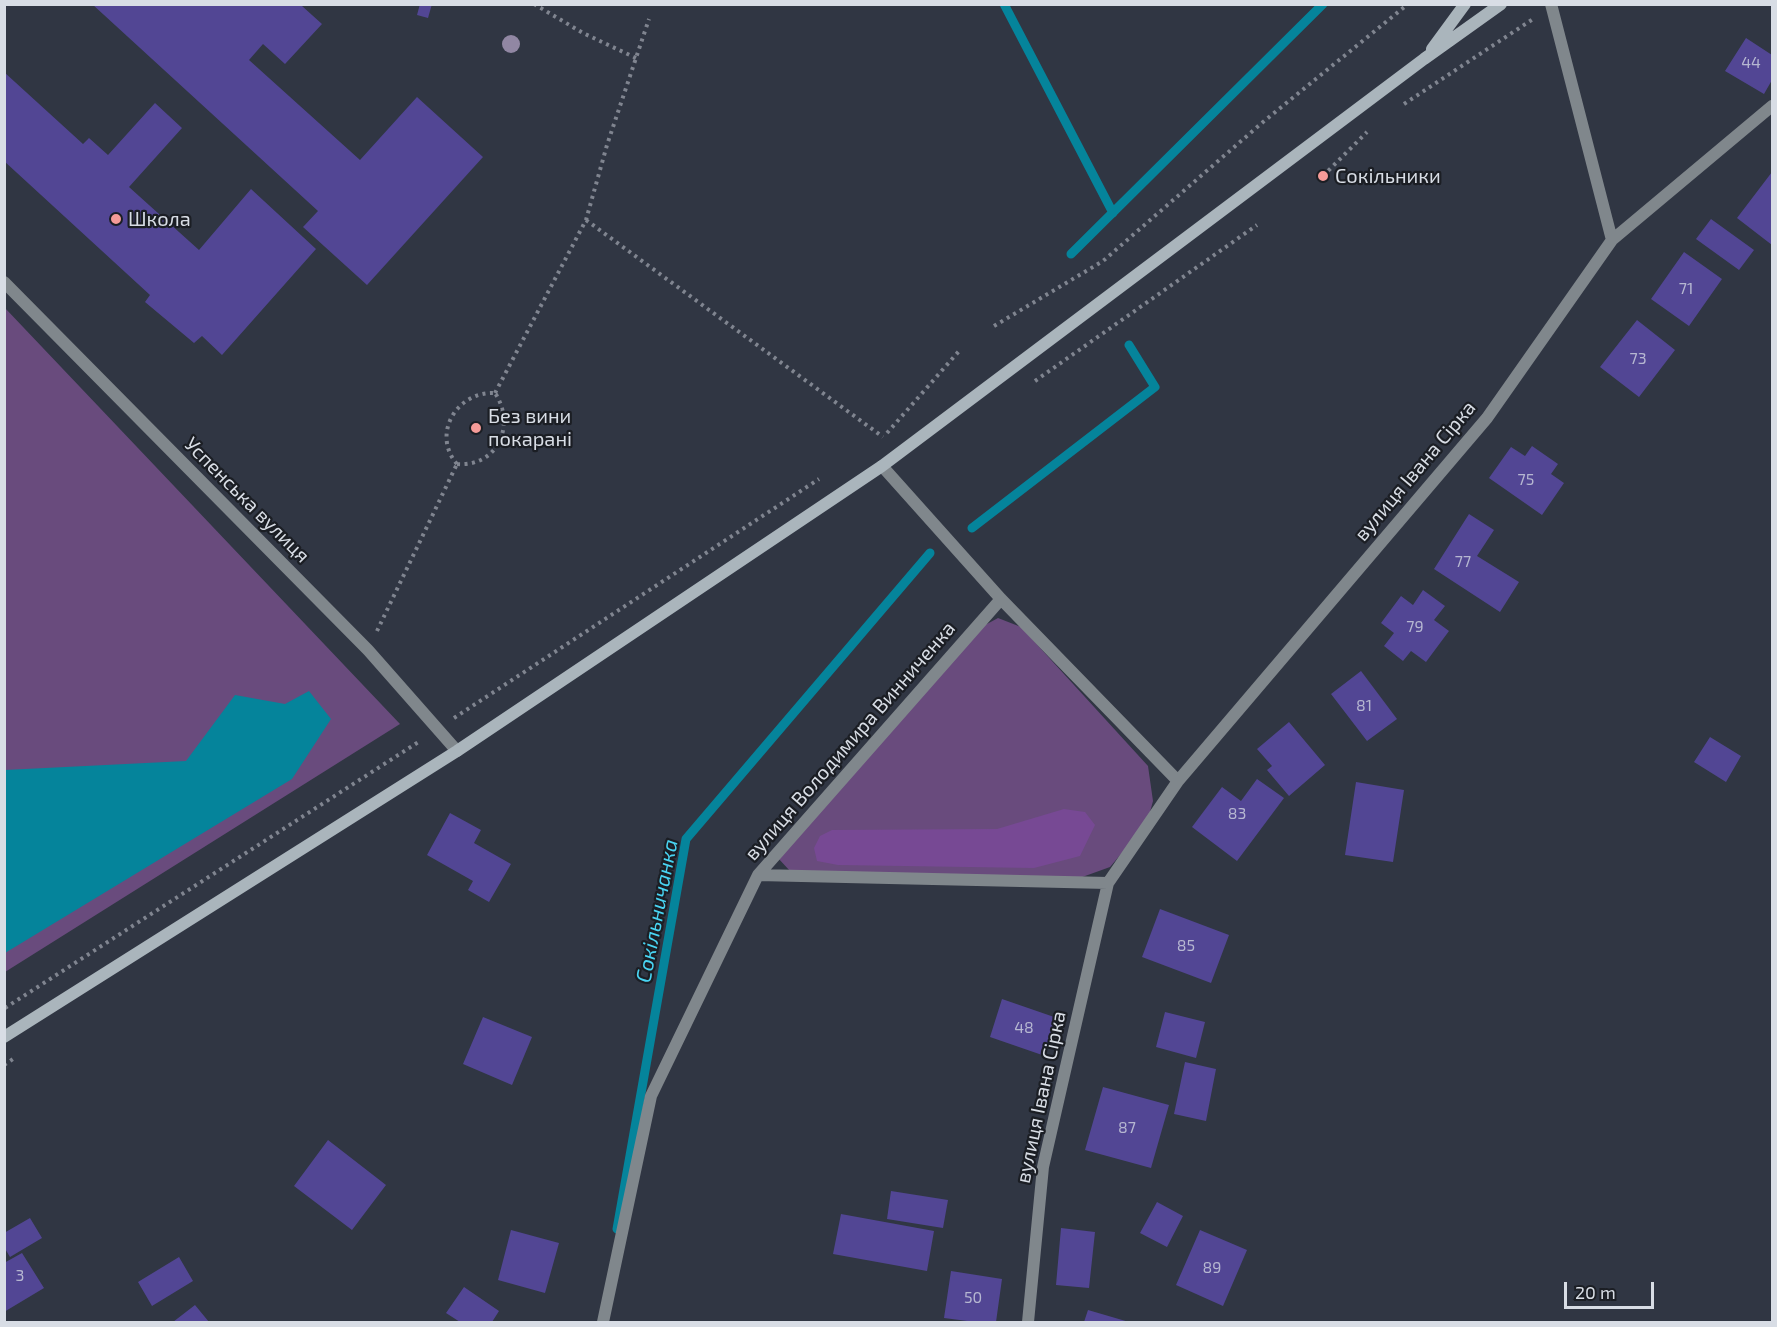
<!DOCTYPE html>
<html>
<head>
<meta charset="utf-8">
<style>
  body { margin:0 }
  #map { position:relative; width:1777px; height:1327px; overflow:hidden; background:#303643; font-family:"Exo 2",sans-serif }
  canvas { display:block }
  .frame { position:absolute; inset:0; border:6px solid #d8dde5; pointer-events:none }
  .scale { position:absolute; left:1564px; top:1282px; width:90px; height:27px; box-sizing:border-box; border:3px solid #d8dde5; border-top:0; padding-left:8px; font-size:18px; line-height:21px; white-space:nowrap; color:#d8dde5; -webkit-text-stroke:4px #1b1e24; paint-order:stroke }
</style>
</head>
<body>
<div id="map">
<canvas width="1777" height="1327"></canvas>
<div class="frame"></div>
<div class="scale">20 m</div>
</div>
<script>
const g = document.querySelector('canvas').getContext('2d');
g.lineJoin = 'round';
function fill(path, color) {
  g.fillStyle = color;
  g.fill(path, 'evenodd');
}
function stroke(path, color, width, dash) {
  g.strokeStyle = color;
  g.lineWidth = width;
  g.lineCap = dash ? 'butt' : 'round';
  g.setLineDash(dash || []);
  g.stroke(path);
}
function label(font, color, halo, rows, align = 'center') {
  g.font = font + ' "Exo 2",sans-serif';
  g.lineWidth = 4.5;
  g.setLineDash([]);
  g.textBaseline = 'middle';
  g.strokeStyle = halo;
  g.fillStyle = color;
  for (const [text, x, y, turn = 0] of rows) {
    g.save();
    g.translate(x, y);
    g.rotate((+turn || 0) * Math.PI / 180);
    g.textAlign = isNaN(turn) ? turn : align;
    if (halo) g.strokeText(text, 0, 0);
    g.fillText(text, 0, 0);
    g.restore();
  }
}
fill(new Path2D(`
  M5,308L400,724L5,972Z
  M998,618L1021,627L1148,766L1153,801L1147,823L1110,867L1074,880L790,871L778,858L976,630Z`), '#694b7d');
fill(new Path2D(`
  M1064,809L1085,812L1095,825L1080,856L1034,868L838,865L817,861L814,848L820,836L832,830L997,829Z`), '#774994');
fill(new Path2D(`
  M309,691L331,719L292,779L5,953V770L186,761L235,695L285,704Z`), '#05849b');
stroke(new Path2D(`
  M1004,4L1113,213
  M1071,254L1323,4
  M972,528L1155,387L1129,345
  M617,1229L686,839L930,553`), '#05849b', 9);
fill(new Path2D(`
  M92,4H303L302,6L322,24L285,64L263,44L249,60L360,160L417,97L483,157L367,285L303,227L318,211Z
  M420,4H432L428,18L417,15Z
  M1746,38L1772,55V80L1764,94L1725,71Z
  M4,72L83,144L89,138L108,155L155,103L182,128L129,187L199,250L251,189L316,249L222,355L202,336L194,343L145,302L150,295L4,161Z
  M1772,172V245L1737,218Z
  M1711,219L1754,250L1739,270L1696,239Z
  M1684,252L1722,279L1689,326L1651,299Z
  M1637,320L1675,350L1639,397L1600,367Z
  M1532,446L1558,464L1551,474L1564,483L1542,515L1489,478L1511,447L1525,456Z
  M1469,514L1494,530L1477,556L1519,582L1500,612L1434,569Z
  M1423,590L1445,606L1434,620L1449,631L1426,662L1411,651L1403,661L1384,646L1394,633L1381,623L1401,596L1413,605Z
  M1361,671L1397,719L1367,741L1331,694Z
  M1289,722L1325,765L1289,796L1267,770L1272,766L1257,749Z
  M1710,737L1741,756L1726,782L1694,762Z
  M1257,779L1284,798L1237,861L1192,827L1222,787L1241,801Z
  M1356,782L1404,790L1393,862L1345,855Z
  M450,813L481,830L474,843L511,864L489,902L468,890L473,881L427,855Z
  M1160,909L1229,935L1211,983L1142,957Z
  M1002,999L1057,1018L1045,1056L990,1037Z
  M1165,1012L1205,1022L1196,1058L1156,1047Z
  M483,1017L532,1037L512,1085L463,1064Z
  M1185,1062L1216,1069L1206,1121L1174,1114Z
  M1103,1087L1169,1105L1151,1168L1085,1150Z
  M328,1140L386,1185L352,1230L294,1186Z
  M891,1191L948,1200L943,1228L887,1219Z
  M1157,1202L1183,1216L1167,1247L1140,1233Z
  M841,1214L934,1231L927,1271L833,1254Z
  M30,1218L42,1238L10,1257L4,1247V1233Z
  M1061,1228L1095,1232L1089,1288L1056,1285Z
  M511,1230L559,1243L545,1293L498,1280Z
  M1200,1230L1247,1250L1223,1306L1176,1285Z
  M22,1253L44,1288L4,1312V1263Z
  M179,1257L193,1281L152,1306L138,1282Z
  M951,1271L1002,1279L996,1322H975L944,1318Z
  M464,1287L499,1311L492,1322H460L446,1313Z
  M195,1305L209,1322H173Z
  M1088,1310L1129,1322H1084Z`), '#524694');
stroke(new Path2D(`
  M534,4L583,33L636,58
  M1404,104L1533,19
  M1323,176L1367,132
  M586,220L883,437
  M994,326L1103,261L1263,122L1408,4
  M1035,381L1257,225
  M495,393L586,220L607,145L649,19
  M887,433L960,350
  M457,464C431,434 457,391 495,393
  M457,464C498,467 516,425 495,393
  M377,631L457,464
  M454,718L819,479
  M5,1008L420,741
  M4,1065L16,1057`), '#808590', 4, [3, 4.5]);
stroke(new Path2D(`
  M1551,4L1612,240
  M4,282L368,650L457,751
  M882,466L1001,599L1178,781
  M758,875L1108,883
  M603,1322L651,1096L758,875L1001,599
  M1028,1322L1043,1167L1108,883L1178,781L1487,418L1612,240L1772,106`), '#80878c', 12);
stroke(new Path2D(`
  M1432,49L1465,4
  M4,1037L457,751L882,466L1424,59L1501,4`), '#aab5bc', 12);
g.fillStyle = '#9187a3';
for (const [x, y] of [
  [511,44]
]) {
  g.beginPath();
  g.arc(x, y, 9, 0, 2 * Math.PI);
  g.fill();
}
for (const [x, y, r, color] of [
  [1323,176,6,"#f59b98"],
  [116,219,6,"#f59b98"],
  [476,428,6,"#f59b98"]
]) {
  const dot = new Path2D();
  dot.arc(x, y, r, 0, 2 * Math.PI);
  g.fillStyle = color;
  g.fill(dot);
  stroke(dot, '#1b1e24', 2);
}
label('16px', '#b6b7d1', null, [
  ["44",1751,63],
  ["71",1686,289],
  ["73",1638,359],
  ["75",1526,480],
  ["77",1463,562],
  ["79",1415,627],
  ["81",1364,706],
  ["83",1237,814],
  ["85",1186,946],
  ["48",1024,1028],
  ["87",1127,1128],
  ["89",1212,1268],
  ["3",20,1276],
  ["50",973,1298]
]);
label('20px', '#d8dde5', '#1b1e24', [
  ["Сокільники",1335,176],
  ["Школа",128,219],
  ["Без вини",488,416],
  ["покарані",488,439]
], 'left');
label('20px', '#d8dde5', '#1b1e24', [
  ["вулиця Івана Сірка",1415,471,-50],
  ["Успенська вулиця",247,500,45],
  ["вулиця Володимира Винниченка",850,741,-49],
  ["вулиця Івана Сірка",1041,1097,-78]
]);
label('italic 21px', '#49d4f2', '#1b1e24', [
  ["Сокільничанка",657,911,-79]
]);
</script>
</body>
</html>
